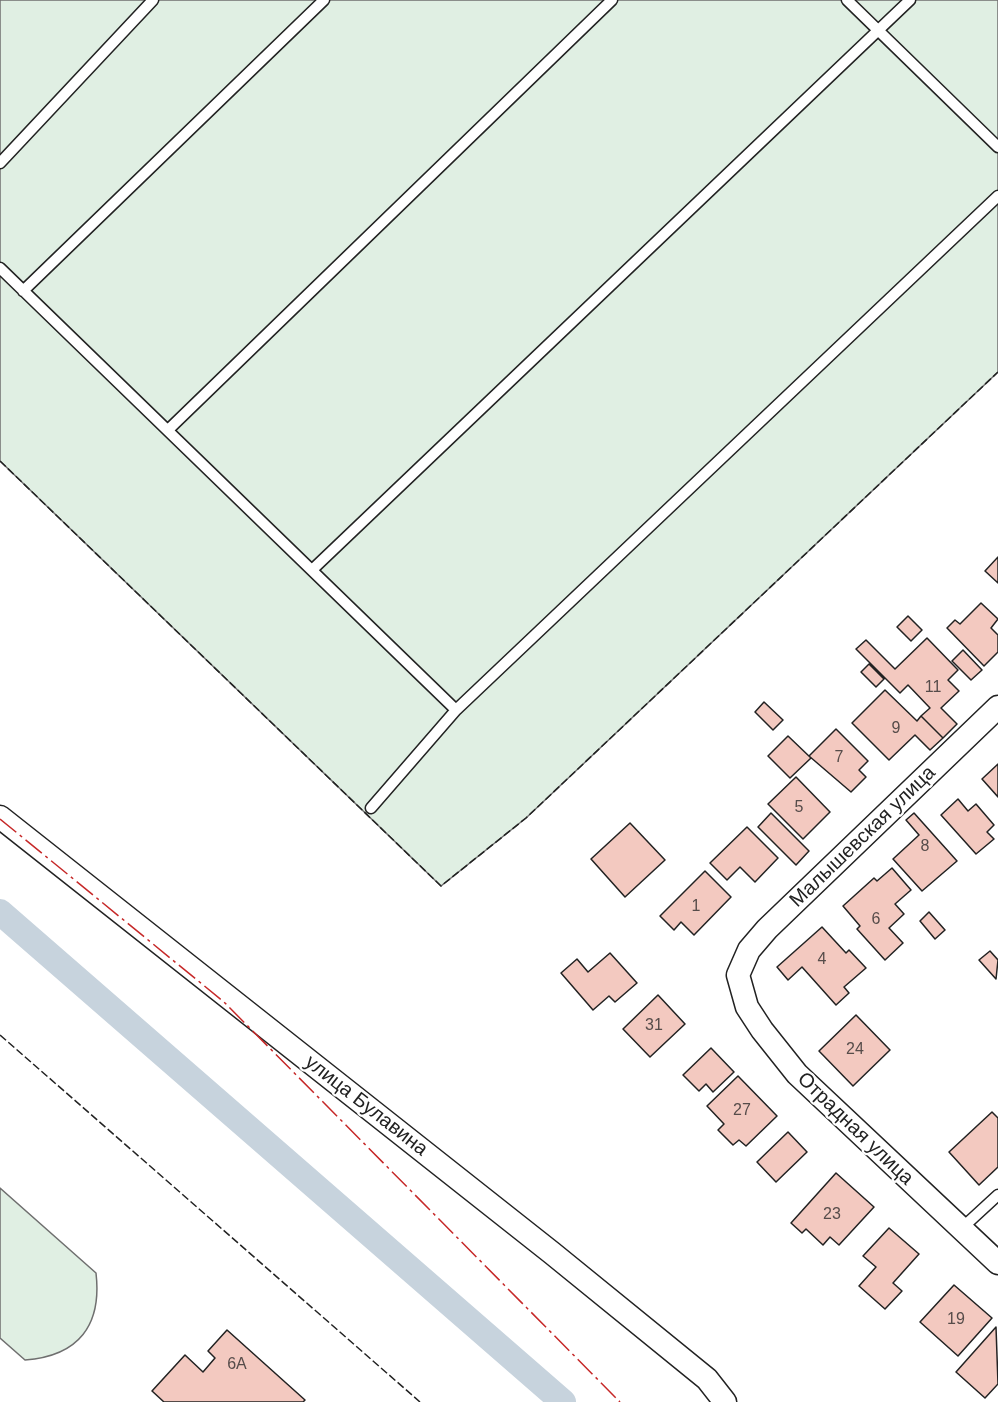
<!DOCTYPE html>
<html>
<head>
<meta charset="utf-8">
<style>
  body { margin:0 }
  canvas { display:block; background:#fff }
</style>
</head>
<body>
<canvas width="998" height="1402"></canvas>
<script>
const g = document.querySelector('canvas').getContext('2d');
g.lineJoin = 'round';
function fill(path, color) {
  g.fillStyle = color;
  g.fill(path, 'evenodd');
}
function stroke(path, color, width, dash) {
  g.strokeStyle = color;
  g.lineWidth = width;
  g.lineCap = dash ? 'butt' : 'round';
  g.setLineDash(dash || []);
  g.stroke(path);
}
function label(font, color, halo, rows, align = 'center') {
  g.font = font + ' Helvetica,sans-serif';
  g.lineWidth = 4.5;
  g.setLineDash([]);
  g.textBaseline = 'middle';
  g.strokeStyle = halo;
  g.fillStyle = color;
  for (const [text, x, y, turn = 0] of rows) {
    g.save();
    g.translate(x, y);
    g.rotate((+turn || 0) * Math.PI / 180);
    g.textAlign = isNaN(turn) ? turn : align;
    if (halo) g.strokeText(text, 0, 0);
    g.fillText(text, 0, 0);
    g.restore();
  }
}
const green = new Path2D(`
  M0,0H998V372L526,818L441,886L0,461Z
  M0,1188L96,1273C102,1325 79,1356 25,1360L0,1338Z`);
fill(green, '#e0efe3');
stroke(green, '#6f6f6f', 1.5);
stroke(new Path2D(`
  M0,912L563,1402`), '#c7d3dd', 26);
const building = new Path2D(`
  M998,557V583L985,571Z
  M981,603L998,619L991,628L998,635V652L984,666L947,628L955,620L960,624Z
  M908,616L922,630L911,641L897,627Z
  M927,638L958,670L948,680L959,691L941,708L957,724L943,738L921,716L930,708L908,685L900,693L856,649L866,640L895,669Z
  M963,650L982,670L971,680L952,661Z
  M869,664L884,679L876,687L861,672Z
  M885,690L917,721L921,716L943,738L930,750L915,735L889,760L852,723Z
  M764,702L783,720L773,730L755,712Z
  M836,729L868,761L859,770L866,777L851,792L809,756Z
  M788,736L811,758L790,778L768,756Z
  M998,764V797L982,779Z
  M796,777L830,812L803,839L768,804Z
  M958,799L968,811L976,804L994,825L987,832L994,839L976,854L941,815Z
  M771,813L809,851L796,865L758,827Z
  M914,813L957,861L922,891L893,859L919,835L906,820Z
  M630,823L665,860L625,897L591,859Z
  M747,827L778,858L755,882L740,867L727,880L710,863Z
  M892,868L911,890L895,904L904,914L889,928L903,943L885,960L857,929L860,926L843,906L874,878L877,881Z
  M705,871L731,897L694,935L681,922L674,930L660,916Z
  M929,912L945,930L935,939L920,921Z
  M822,927L846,953L849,950L866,968L844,987L849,993L836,1005L802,967L788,980L777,967Z
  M990,951L998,960L996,979L979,960Z
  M610,953L637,983L615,1002L609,996L593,1010L561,973L577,959L588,972Z
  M658,995L685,1024L650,1057L623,1029Z
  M856,1015L890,1050L853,1086L819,1051Z
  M711,1048L734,1072L713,1092L706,1084L699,1091L683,1075Z
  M738,1076L777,1116L746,1146L739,1140L733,1145L718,1130L724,1124L707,1106Z
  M992,1112L998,1118V1167L979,1185L949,1152Z
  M788,1132L807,1152L776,1182L757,1162Z
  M836,1173L874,1207L839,1245L830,1237L823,1245L806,1229L802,1233L791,1223Z
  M889,1228L919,1254L893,1283L902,1291L885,1309L859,1286L876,1267L863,1256Z
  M954,1285L992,1318L958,1356L920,1322Z
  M996,1327L998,1384L985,1398L956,1372Z
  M227,1330L305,1400L303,1402H164L152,1391L185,1355L203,1372L215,1358L208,1351Z`);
fill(building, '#f3c9c0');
stroke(building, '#222', 1.5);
const lane = new Path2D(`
  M847,0L998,147
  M0,163L153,0
  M0,268L456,710
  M23,291L324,0
  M168,430L612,0
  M313,569L910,0
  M371,808L456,710L998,196
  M961,1229L998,1195`);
const street = new Path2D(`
  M998,707L767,929L749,950L738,975L747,1007L762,1030L797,1074L998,1263
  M0,817L552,1253L707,1379L725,1402`);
stroke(lane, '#222', 13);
stroke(street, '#222', 25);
stroke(lane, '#fff', 10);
stroke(street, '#fff', 22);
stroke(new Path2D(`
  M0,461L441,886L526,818L998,372
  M0,1035L420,1402`), '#222', 1.5, [8, 3]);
stroke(new Path2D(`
  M0,819L224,1002L620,1402`), '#c62828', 1.5, [21, 4.5, 3, 4.5]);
label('16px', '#564c4a', null, [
  ["11",933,688],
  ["9",896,729],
  ["7",839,758],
  ["5",799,808],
  ["8",925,847],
  ["1",696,907],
  ["6",876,920],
  ["4",822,960],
  ["31",654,1026],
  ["24",855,1050],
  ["27",742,1111],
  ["23",832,1215],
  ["19",956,1320],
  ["6А",237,1365]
]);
label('20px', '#222', '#fff', [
  ["Малышевская улица",863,837,-44],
  ["улица Булавина",366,1106,38],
  ["Отрадная улица",855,1129,44]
]);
</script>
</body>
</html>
